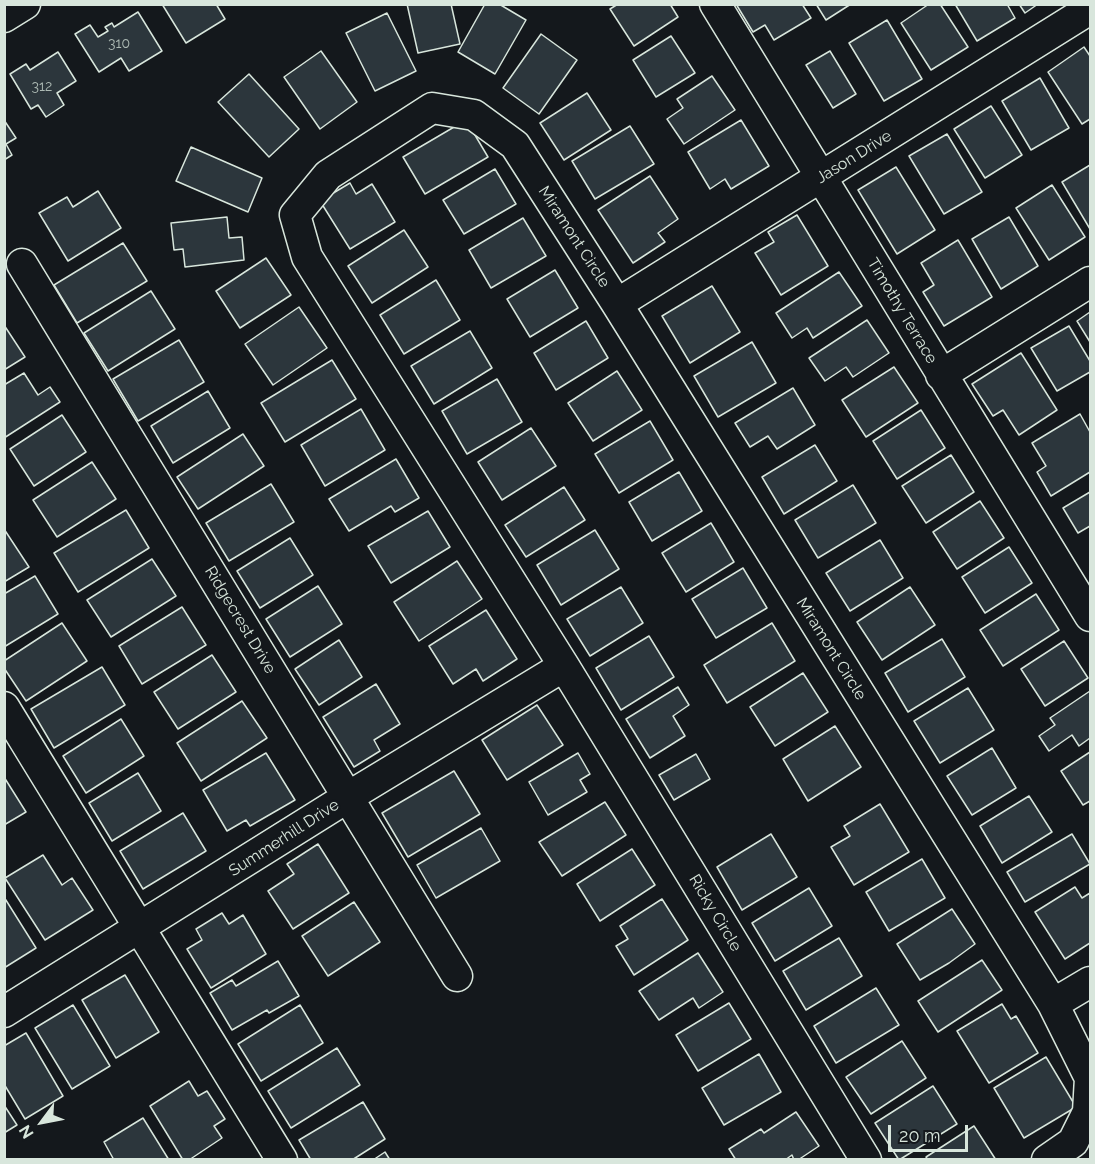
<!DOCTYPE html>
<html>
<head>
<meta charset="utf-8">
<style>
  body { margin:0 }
  #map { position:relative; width:1095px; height:1164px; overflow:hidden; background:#14181c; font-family:Raleway,sans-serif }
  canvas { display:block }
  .frame { position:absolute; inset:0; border:6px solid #d8e6dc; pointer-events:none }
  .north { position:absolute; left:12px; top:1092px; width:60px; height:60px; -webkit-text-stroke:4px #14181c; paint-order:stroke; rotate:238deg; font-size:16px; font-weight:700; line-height:24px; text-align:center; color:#d8e6dc }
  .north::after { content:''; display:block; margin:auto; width:21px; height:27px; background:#d8e6dc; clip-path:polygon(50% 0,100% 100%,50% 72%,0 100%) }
  .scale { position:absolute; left:888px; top:1125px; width:80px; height:27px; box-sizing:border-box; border:3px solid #d8e6dc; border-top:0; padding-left:8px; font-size:18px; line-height:21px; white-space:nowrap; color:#d8e6dc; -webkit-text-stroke:4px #14181c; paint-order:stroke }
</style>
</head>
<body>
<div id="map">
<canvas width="1095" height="1164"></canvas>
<div class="frame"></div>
<div class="north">N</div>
<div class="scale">20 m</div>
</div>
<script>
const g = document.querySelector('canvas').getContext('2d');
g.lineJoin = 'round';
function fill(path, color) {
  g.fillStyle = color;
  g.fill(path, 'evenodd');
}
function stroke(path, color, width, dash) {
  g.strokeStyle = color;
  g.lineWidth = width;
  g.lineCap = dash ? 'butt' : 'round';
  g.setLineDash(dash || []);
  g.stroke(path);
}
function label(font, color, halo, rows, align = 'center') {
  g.font = font + ' Raleway,sans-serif';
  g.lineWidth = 4.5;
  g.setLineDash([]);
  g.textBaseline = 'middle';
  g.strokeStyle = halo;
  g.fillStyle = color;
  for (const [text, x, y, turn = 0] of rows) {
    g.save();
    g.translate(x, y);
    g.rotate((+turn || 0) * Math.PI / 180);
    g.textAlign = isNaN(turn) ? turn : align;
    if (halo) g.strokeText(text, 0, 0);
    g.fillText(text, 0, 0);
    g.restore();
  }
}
const building = new Path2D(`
  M162,4H216L225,19L186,43Z
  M407,4H451L460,44L418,53Z
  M485,4H499L526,20L495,74L458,52Z
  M618,4H670L678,17L634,46L610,9Z
  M736,4H802L811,18L774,40L765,25L753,32Z
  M816,4H851L826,20Z
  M929,4H940L968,47L931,70L901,23Z
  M955,4H1007L1015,18L977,41Z
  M1019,4H1038L1025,13Z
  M138,12L162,51L129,71L121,58L99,72L75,34L90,25L98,37L108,31L105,27L112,23L114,27Z
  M387,13L416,71L375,91L346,33Z
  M887,20L922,79L884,101L849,43Z
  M541,34L577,60L539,114L503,88Z
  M671,36L695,73L656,97L633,60Z
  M1084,47L1090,56V119L1082,124L1048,72Z
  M321,51L357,102L320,129L284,77Z
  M830,51L856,94L833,108L806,65Z
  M58,52L76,81L57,93L64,105L46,117L38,105L31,109L10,74L26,64L30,70Z
  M249,74L299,129L269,157L218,102Z
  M712,76L735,110L684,144L667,119L683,108L677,99Z
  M1040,78L1069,128L1031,150L1002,101Z
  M587,93L611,130L564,160L540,123Z
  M991,106L1022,155L985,178L954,129Z
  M4,120L16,138L6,144L12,155L4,160Z
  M466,120L488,157L425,194L403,157Z
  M741,120L769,166L731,189L725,179L710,189L688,152Z
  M630,126L654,164L595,199L572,161Z
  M947,134L982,192L944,214L909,156Z
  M191,147L262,178L248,212L176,181Z
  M1090,165V229L1062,182Z
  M896,167L935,230L897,254L858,190Z
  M495,169L516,204L464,234L443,200Z
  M650,176L678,219L658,233L665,242L633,263L598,210Z
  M350,183L356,194L372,184L395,222L350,249L320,201Z
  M1052,185L1085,237L1049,260L1016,208Z
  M98,191L121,228L68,261L39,213L67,197L73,207Z
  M797,215L828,266L781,295L755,253L774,242L768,232Z
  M227,217L229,238L242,237L244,260L185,267L183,249L174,250L171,223Z
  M1009,217L1038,266L1001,289L972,239Z
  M523,218L546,256L491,288L469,250Z
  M404,230L428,267L372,303L348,266Z
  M958,240L992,297L944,326L923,292L934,285L921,263Z
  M123,243L147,281L77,323L54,285Z
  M266,258L291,295L240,328L216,291Z
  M555,270L578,308L530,337L507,299Z
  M839,272L862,306L813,338L807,328L792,338L776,313Z
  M436,280L460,320L404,354L380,315Z
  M712,286L740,332L690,363L662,316Z
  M151,291L175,329L108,371L84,333Z
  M299,307L327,348L273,385L245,344Z
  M1090,312V342L1077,321Z
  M867,320L889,353L853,377L846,367L825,381L809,358Z
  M586,321L608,358L556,390L534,353Z
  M4,325L25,357L4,370Z
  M1069,326L1090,361V372L1057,391L1031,348Z
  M470,331L492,368L434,404L411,366Z
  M179,340L204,382L138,421L113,379Z
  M752,342L776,383L718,417L694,376Z
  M1021,353L1057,410L1019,435L1003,410L993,416L972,384Z
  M332,360L356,399L285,442L261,403Z
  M894,367L918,403L866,437L842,400Z
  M617,371L642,410L593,441L568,403Z
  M24,373L38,395L50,387L60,402L4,438V385Z
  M497,379L522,422L467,454L442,411Z
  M793,388L815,425L777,449L768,436L750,447L735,423Z
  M208,391L230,428L173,463L151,426Z
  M361,409L385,450L325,486L301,445Z
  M921,410L945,448L897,479L873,441Z
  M1080,414L1090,432V472L1051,496L1037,472L1046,466L1032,443Z
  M62,415L86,452L34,486L10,449Z
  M650,421L673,460L619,493L595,454Z
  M531,428L556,466L502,500L478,462Z
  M243,434L264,466L198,509L177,477Z
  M815,445L837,481L784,514L762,477Z
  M951,455L974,492L926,523L902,486Z
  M396,459L419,498L395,512L391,506L349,531L329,499Z
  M92,462L116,499L57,537L33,500Z
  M679,472L702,511L652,541L629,502Z
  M271,484L294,522L229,561L206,523Z
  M853,485L876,523L818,558L795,520Z
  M564,487L585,520L526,557L505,525Z
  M1090,492V526L1078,533L1063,508Z
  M980,501L1004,538L957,569L933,532Z
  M126,510L149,548L78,592L54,553Z
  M428,511L450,547L391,583L368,546Z
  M711,523L734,562L686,592L662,553Z
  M4,529L29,567L4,582Z
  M595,530L619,569L561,605L537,565Z
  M290,538L313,575L260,608L237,571Z
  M880,540L903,578L850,611L826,573Z
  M1009,547L1032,583L985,613L962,577Z
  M152,559L176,596L111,637L87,600Z
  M457,561L482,599L419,641L394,602Z
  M743,568L767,608L716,638L692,599Z
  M35,576L58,614L4,647V594Z
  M318,586L342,624L290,657L266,619Z
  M621,587L643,623L590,656L567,619Z
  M910,587L935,625L882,660L857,622Z
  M1036,594L1059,630L1003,666L980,630Z
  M182,607L206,645L142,684L119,646Z
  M486,610L517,659L483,681L476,669L453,684L429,646Z
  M62,623L87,661L26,701L4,668V661Z
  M772,623L795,661L727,703L704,665Z
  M649,636L674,677L621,710L596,668Z
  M942,639L965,677L908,712L885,673Z
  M339,640L362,677L319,705L295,669Z
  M1064,641L1088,678L1045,706L1021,669Z
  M212,655L236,692L178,729L154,692Z
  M102,667L125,705L54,748L31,709Z
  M803,673L828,712L775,746L750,707Z
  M376,684L400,724L374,740L380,751L354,767L323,717Z
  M678,687L689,705L673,716L685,736L650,758L626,719Z
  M968,688L994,730L940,763L914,721Z
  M1090,691V738L1079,746L1072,735L1049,751L1039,736L1055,725L1050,718Z
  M242,701L267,738L201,781L177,743Z
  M537,705L563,745L507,780L482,740Z
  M121,719L144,756L86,793L63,756Z
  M835,726L861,767L808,801L783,759Z
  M992,748L1016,788L972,815L947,776Z
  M1090,752V801L1083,805L1061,771Z
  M266,753L295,800L250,826L246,820L227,831L203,790Z
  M578,753L590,774L580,780L587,792L548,815L529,782Z
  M696,754L710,779L674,800L659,775Z
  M454,771L480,814L408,857L382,813Z
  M138,773L161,811L112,841L89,803Z
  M4,777L26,812L4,825Z
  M1029,796L1052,832L1002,863L980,826Z
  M605,802L626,835L562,876L539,842Z
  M880,804L909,852L854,885L831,847L850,836L844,826Z
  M183,813L206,851L143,889L120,851Z
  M481,828L500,861L436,898L417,865Z
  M771,834L797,877L742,910L717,867Z
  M1072,834L1090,864L1025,902L1007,872Z
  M318,844L349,893L293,929L268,891L294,874L287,864Z
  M632,849L655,885L600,921L577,884Z
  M43,855L62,885L72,878L93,910L45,940L5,878Z
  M922,859L945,898L889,931L866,892Z
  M1075,887L1082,898L1090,893V943L1065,959L1035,912Z
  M809,888L832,926L775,961L752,923Z
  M4,897L36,948L4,968Z
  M662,899L688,940L634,975L616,946L628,939L620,926Z
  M354,902L380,942L328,976L302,936Z
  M952,909L975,944L949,963L920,980L897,944Z
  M222,913L229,924L243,915L266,954L211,988L187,949L202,940L196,929Z
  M839,938L862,976L806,1010L783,971Z
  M698,953L723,992L699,1008L693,998L659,1020L639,991Z
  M982,960L1002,990L938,1032L918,1001Z
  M278,961L299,996L269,1013L267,1010L232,1030L210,993L232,980L236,986Z
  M125,975L159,1032L116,1058L82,1000Z
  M876,988L899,1025L836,1063L814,1026Z
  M729,1003L751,1039L698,1071L676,1035Z
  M1002,1004L1011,1019L1016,1016L1038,1053L989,1083L957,1031Z
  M73,1005L110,1066L72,1089L35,1028Z
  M300,1005L323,1043L261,1081L238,1044Z
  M26,1033L63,1096L25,1119L4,1084V1046Z
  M902,1041L926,1078L871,1114L846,1077Z
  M337,1048L360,1085L291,1128L268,1091Z
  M759,1054L781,1092L724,1125L702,1088Z
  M1046,1057L1076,1107L1024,1138L994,1088Z
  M189,1081L198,1096L207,1091L225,1119L214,1126L222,1138L189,1160H183L150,1106Z
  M933,1086L957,1124L899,1160L875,1123Z
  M363,1102L385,1139L352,1160H311L299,1140Z
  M4,1105L17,1125L4,1133Z
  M796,1112L819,1146L798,1160H794L792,1155L785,1160H736L729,1149L761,1129L764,1133Z
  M143,1118L169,1160H114L104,1142Z
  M974,1126L996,1160H928L926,1157Z
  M385,1152L390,1160H373Z`);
fill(building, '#2c363c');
stroke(building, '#d8e6dc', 1.5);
const minor = new Path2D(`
  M715,4L1090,616
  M4,17L25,4
  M22,264L457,976
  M617,304L1090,9
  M941,375L1090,282
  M4,707L282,1160
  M1053,1004L1090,982
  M4,1012L348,797L564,666
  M866,1160L564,666L307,257L295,215L328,175L432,108L474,115L515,145L617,304L1053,1004L1090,1078L1088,1112L1073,1142L1047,1160`);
stroke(minor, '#d8e6dc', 33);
stroke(minor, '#14181c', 30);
label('14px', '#adbab4', null, [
  ["310",119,44],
  ["312",42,87]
]);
label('16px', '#d8e6dc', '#14181c', [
  ["Jason Drive",854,157,-32],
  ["Miramont Circle",574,237,57],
  ["Timothy Terrace",902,311,59],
  ["Ridgecrest Drive",240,620,59],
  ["Miramont Circle",831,649,58],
  ["Summerhill Drive",284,838,-33],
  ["Ricky Circle",715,913,59]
]);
</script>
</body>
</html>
